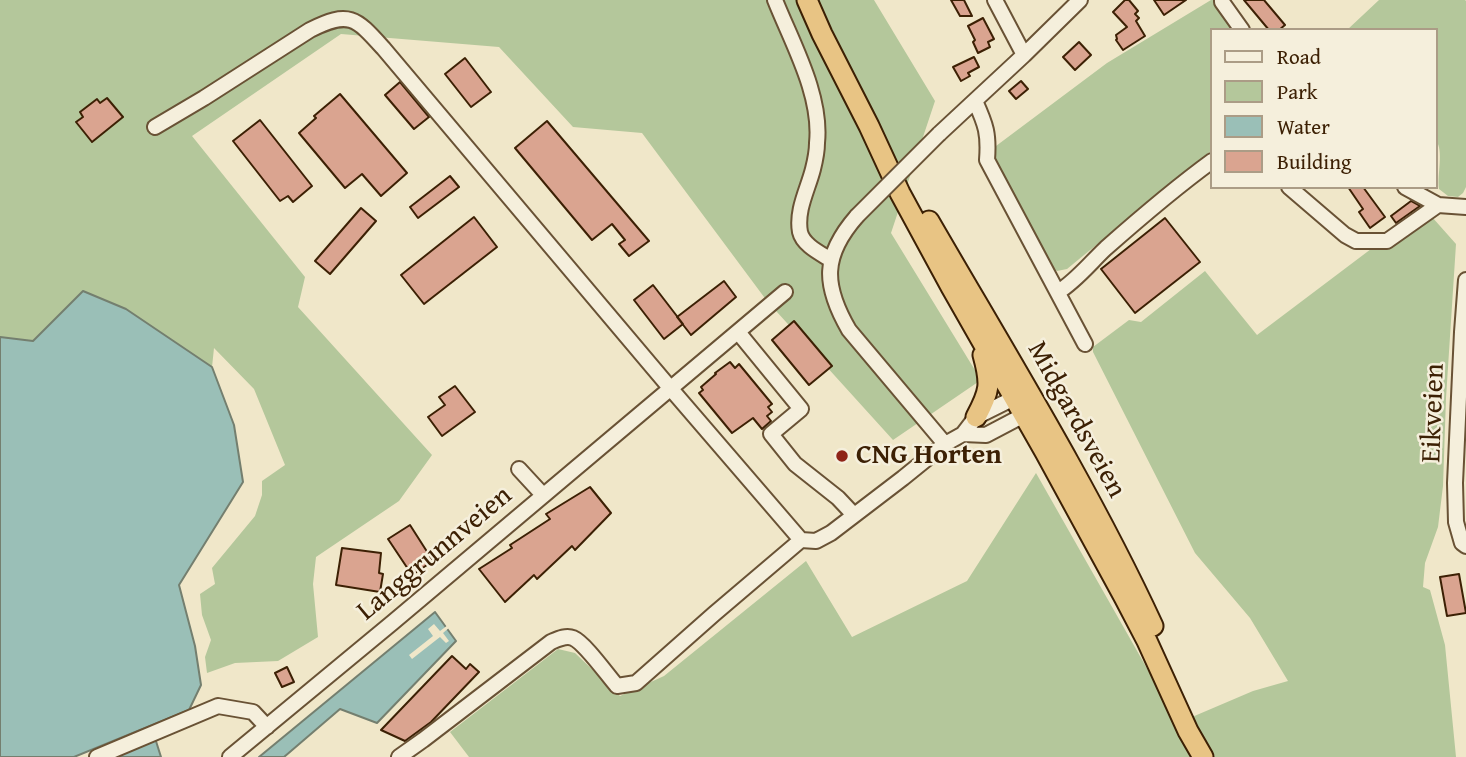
<!DOCTYPE html>
<html>
<head>
<meta charset="utf-8">
<style>
  body { margin:0 }
  #map { position:relative; width:1466px; height:757px; overflow:hidden; background:#f0e7c9; font-family:"Gentium Book Plus",serif }
  canvas { display:block }
  .legend { position:absolute; left:1210px; top:28px; width:228px; height:161px; box-sizing:border-box; background:#f5efdc; border:2px solid #ab9c86; margin:0; padding:9px 12px; list-style:none; font-size:21px; color:#3c2004 }
  .legend li { display:flex; align-items:center; gap:14px; height:35px }
  .legend b { width:35px; border:2px solid #ab9c86 }
</style>
</head>
<body>
<div id="map">
<canvas width="1466" height="757"></canvas>
<ul class="legend">
<li><b style="height:9px;background:#f5efdc"></b>Road</li>
<li><b style="height:19px;background:#b4c79b"></b>Park</li>
<li><b style="height:19px;background:#9abfb7"></b>Water</li>
<li><b style="height:19px;background:#daa490"></b>Building</li>
</ul>
</div>
<script>
const g = document.querySelector('canvas').getContext('2d');
g.lineJoin = 'round';
function fill(path, color) {
  g.fillStyle = color;
  g.fill(path, 'evenodd');
}
function stroke(path, color, width, dash) {
  g.strokeStyle = color;
  g.lineWidth = width;
  g.lineCap = dash ? 'butt' : 'round';
  g.setLineDash(dash || []);
  g.stroke(path);
}
function label(font, color, halo, rows, align = 'center') {
  g.font = font + ' "Gentium Book Plus",serif';
  g.lineWidth = 5;
  g.setLineDash([]);
  g.textBaseline = 'middle';
  g.strokeStyle = halo;
  g.fillStyle = color;
  for (const [text, x, y, turn = 0] of rows) {
    g.save();
    g.translate(x, y);
    g.rotate((+turn || 0) * Math.PI / 180);
    g.textAlign = isNaN(turn) ? turn : align;
    if (halo) g.strokeText(text, 0, 0);
    g.fillText(text, 0, 0);
    g.restore();
  }
}
fill(new Path2D(`
  M0,0H874L935,101L891,233L981,380L893,440L767,301L642,133L573,127L499,47L341,34L192,136L305,277L298,307L432,455L399,501L316,557L313,584L318,637L278,661L235,663L207,673L205,657L211,640L202,615L200,594L215,584L212,568L255,516L262,495V481L285,465L254,389L214,348L212,367L126,309L33,342L0,337Z
  M1211,0H1214L1236,30H1212V150L1067,269L1057,271L1052,268L995,162L996,146L1107,63Z
  M1379,0H1465L1466,1V187L1463,193L1458,197L1448,196L1439,189C1437,173 1444,152 1436,140V30H1347Z
  M1432,217L1456,244L1446,398L1443,486L1438,527L1425,563L1423,587L1430,590L1445,645L1456,757H469L450,732L558,649L575,653L620,696L664,676L806,561L852,637L967,581L1036,473L1178,723L1253,691L1288,681L1250,618L1195,553L1093,352V347L1129,320L1141,322L1205,271L1257,335L1371,249C1395,252 1414,230 1432,217Z`), '#b4c79b');
const water = new Path2D(`
  M83,291L126,309L212,367L234,425L243,482L179,585L195,646L201,685L189,710L74,757H0V337L33,341Z
  M435,612L456,641L377,723L340,709L284,757H259Z
  M155,738L161,757H111Z`);
fill(water, '#9abfb7');
stroke(water, '#747f6f', 2);
fill(new Path2D(`
  M434,624L440,631L448,625L450,627L443,633L449,641L446,643L440,637L412,659L409,655L433,636L428,629Z`), '#f0e7c9');
const building = new Path2D(`
  M951,0H964L972,16H960Z
  M1125,0H1129L1138,11L1135,14L1139,18L1136,21L1145,36L1123,50L1116,40L1117,39L1116,35L1127,27L1113,12Z
  M1154,0H1186L1164,15Z
  M1244,0H1264L1285,25L1279,30H1269Z
  M983,18L994,39L988,42L990,47L978,53L973,42L975,40L968,26Z
  M1079,42L1091,55L1075,70L1063,57Z
  M974,57L979,67L968,73L970,76L961,81L953,67Z
  M465,58L491,92L471,107L445,74Z
  M1021,81L1028,89L1016,99L1009,91Z
  M400,82L429,117L414,129L385,95Z
  M340,94L407,173L381,196L362,174L345,188L299,133L316,118L314,116Z
  M107,98L123,117L92,142L76,122L83,117L80,112L97,99L100,103Z
  M260,120L312,186L293,202L288,196L280,201L233,141Z
  M547,121L649,241L629,256L619,244L625,240L612,224L592,240L515,148Z
  M450,176L459,187L418,218L410,207Z
  M1348,187H1363L1385,217L1370,228L1359,212L1363,209Z
  M1411,201L1420,206L1396,223L1391,216Z
  M361,208L376,221L330,274L315,261Z
  M474,217L497,247L424,304L401,275Z
  M1165,218L1200,262L1135,313L1101,269Z
  M724,281L736,297L691,335L677,317Z
  M653,285L683,324L664,339L634,300Z
  M794,321L832,366L809,385L772,340Z
  M730,362L735,368L739,364L772,404L768,407L772,412L767,416L771,421L762,429L753,418L732,433L699,393L703,390L701,387L716,374L715,373Z
  M455,386L475,412L442,436L428,417L445,405L439,397Z
  M590,487L611,513L575,550L572,546L537,579L534,575L505,602L479,569L512,548L510,545L550,519L546,514Z
  M410,525L433,561L412,575L388,539Z
  M342,548L381,553L379,573L383,574L380,592L336,585Z
  M1459,574L1466,613L1447,616L1440,577Z
  M452,656L466,669L470,664L479,672L431,722L405,741L381,730Z
  M287,667L294,682L282,687L275,673Z`);
fill(building, '#daa490');
stroke(building, '#3c2004', 2);
const minor = new Path2D(`
  M775,0C792,43 822,95 817,143C817,151 815,161 813,169C808,189 796,210 800,232C803,245 820,253 831,260
  M995,0L1024,55
  M1222,0V2L1242,30
  M975,101C986,125 989,134 987,160L1085,344
  M155,127L204,98L310,30C350,10 356,18 384,49L671,389L801,540L816,541L831,533L903,478L945,444L849,330C823,285 822,256 857,216
  M939,134L1024,55L1080,0
  M1289,187L1345,235L1356,241H1387L1438,205L1466,207
  M1405,187L1438,205
  M1466,280L1462,332L1455,483L1456,522L1462,543L1466,546
  M1058,292C1076,281 1090,263 1106,248C1140,218 1175,188 1212,161
  M738,332L801,409L771,434L795,464L838,498L854,515
  M963,434L986,435L1024,415L1029,407
  M945,444L963,434L976,417L1014,398H1022
  M519,469L543,495
  M97,757L218,706L253,712L267,727
  M230,757L392,623L785,292
  M399,757L423,740L551,642C558,639 566,635 573,638C585,643 608,676 617,686L636,683L714,614L801,540`);
const highway = new Path2D(`
  M807,0L822,34L869,126L900,193L951,287L1045,452L1124,597L1147,641L1188,731L1203,757
  M929,221C1006,354 1088,486 1153,626
  M976,417C990,391 991,384 983,355`);
stroke(minor, '#695235', 18);
stroke(highway, '#3c2004', 23);
stroke(minor, '#f5efdc', 14);
stroke(highway, '#e8c484', 19);
const minorBridge = new Path2D(`
  M857,216L939,134`);
stroke(minorBridge, '#695235', 18, []);
stroke(minorBridge, '#f5efdc', 14);
for (const [x, y, r, color] of [
  [842,456,7,"#8f2418"]
]) {
  const dot = new Path2D();
  dot.arc(x, y, r, 0, 2 * Math.PI);
  g.fillStyle = color;
  g.fill(dot);
  stroke(dot, '#f5efdc', 2.5);
}
label('28px', '#3c2004', '#f5efdc', [
  ["Eikveien",1434,413,-88],
  ["Midgardsveien",1076,420,61],
  ["Langgrunnveien",435,554,-40]
]);
label('bold 28px', '#3c2004', '#f5efdc', [
  ["CNG Horten",856,456]
], 'left');
</script>
</body>
</html>
